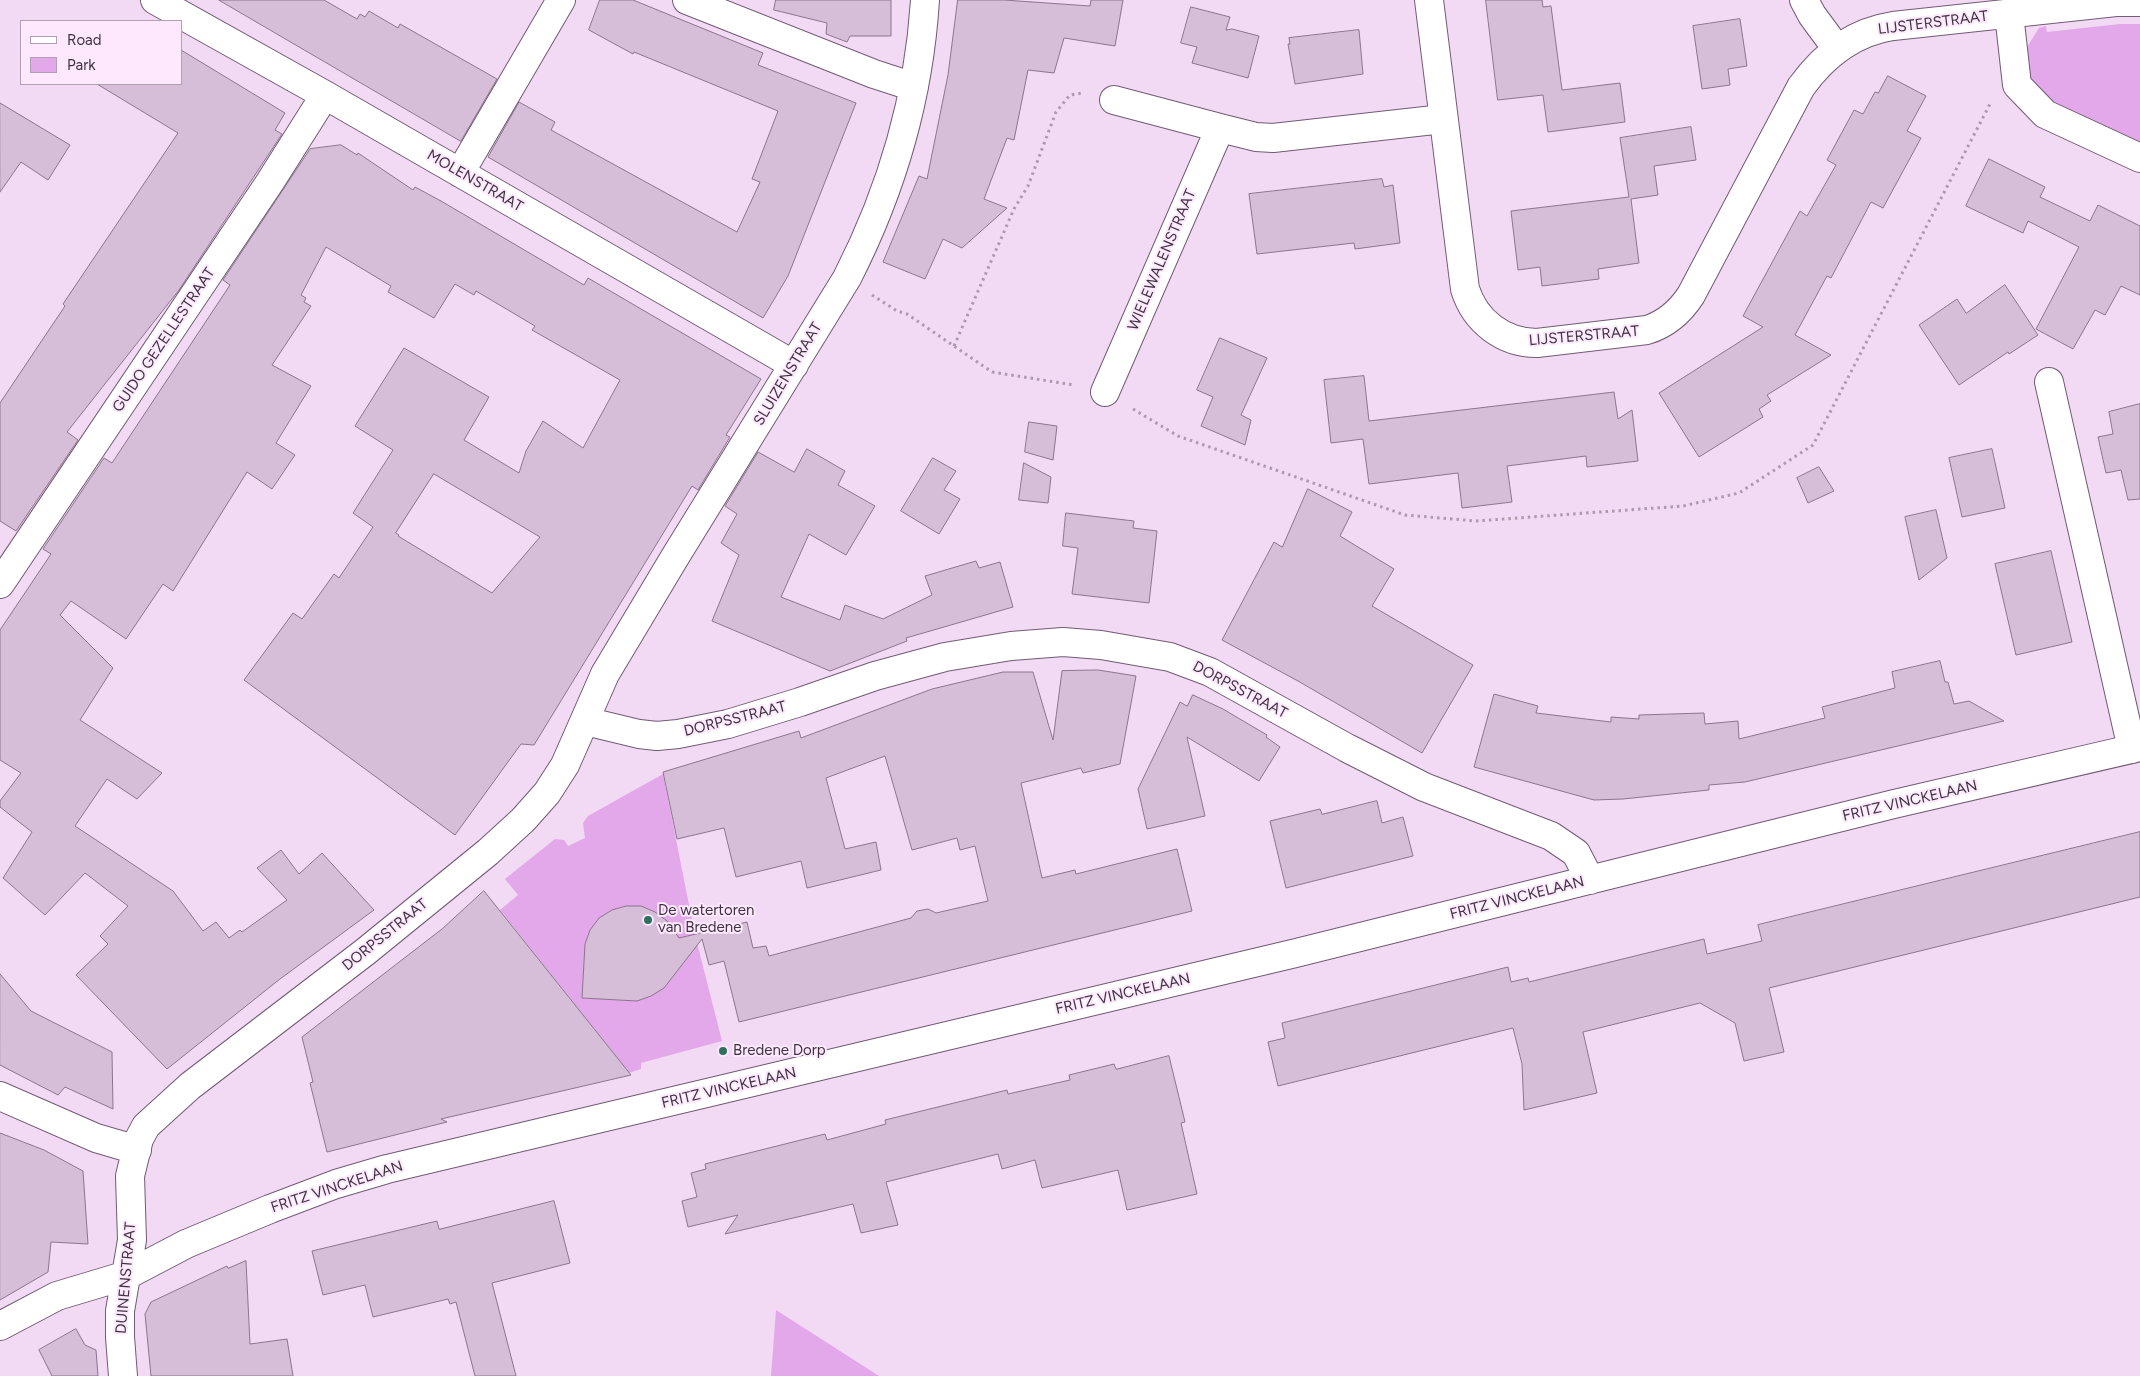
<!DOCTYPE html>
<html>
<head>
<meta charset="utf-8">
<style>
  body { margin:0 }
  #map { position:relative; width:2140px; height:1376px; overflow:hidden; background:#f2d9f4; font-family:Figtree,sans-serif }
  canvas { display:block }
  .legend { position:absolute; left:20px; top:20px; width:162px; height:65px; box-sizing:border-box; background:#fde8fe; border:1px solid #b1a0b2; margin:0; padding:6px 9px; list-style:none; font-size:15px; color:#3e343f }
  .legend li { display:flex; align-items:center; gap:10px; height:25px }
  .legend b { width:25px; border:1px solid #b1a0b2 }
</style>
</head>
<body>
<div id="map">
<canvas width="2140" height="1376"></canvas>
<ul class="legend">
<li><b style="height:6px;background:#fff"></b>Road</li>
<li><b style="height:14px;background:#e3a8e9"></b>Park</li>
</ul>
</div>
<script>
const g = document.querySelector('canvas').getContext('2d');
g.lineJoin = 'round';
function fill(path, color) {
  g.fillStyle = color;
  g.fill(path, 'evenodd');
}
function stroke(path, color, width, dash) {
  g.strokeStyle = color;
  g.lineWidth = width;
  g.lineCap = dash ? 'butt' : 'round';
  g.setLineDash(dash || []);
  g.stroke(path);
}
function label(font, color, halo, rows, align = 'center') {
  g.font = font + ' Figtree,sans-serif';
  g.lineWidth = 4;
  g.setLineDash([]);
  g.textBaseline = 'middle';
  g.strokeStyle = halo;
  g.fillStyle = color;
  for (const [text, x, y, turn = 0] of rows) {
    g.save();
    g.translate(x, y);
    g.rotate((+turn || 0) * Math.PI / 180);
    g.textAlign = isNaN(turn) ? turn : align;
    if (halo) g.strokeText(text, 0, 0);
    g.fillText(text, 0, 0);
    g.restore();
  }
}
fill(new Path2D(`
  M2120,24H2140V145L2059,110L2031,83L2026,65L2027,47L2039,28L2046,26L2047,32Z
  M663,774L695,935L722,1041L641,1063V1069L629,1073L500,910L518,895L505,879L555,839L564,840L568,846L585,838L583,823L588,816Z
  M776,1310L879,1376H771Z`), '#e3a8e9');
const building = new Path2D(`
  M219,0H324L357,19L360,14L365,17L369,11L398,28L400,24L497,79L461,141Z
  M600,0H633L763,53L758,65L856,103L788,276L763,318L488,157L519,102L555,122L551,130L737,232L760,182L752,179L778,111L634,52L633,54L589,30Z
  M776,0H891V36H850L847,42L826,34L827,23L774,10Z
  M958,0H1004L1090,6L1091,0H1123L1115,46L1064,38L1054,73L1028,70L1014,140L1007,138L984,199L1007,208L962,248L943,239L925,279L883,262L919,176L927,179L948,75Z
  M1486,0H1542L1543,7L1551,6L1562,90L1620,83L1625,122L1548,132L1543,95L1498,100Z
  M1191,7L1230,17L1226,30L1232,29L1259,36L1248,78L1192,63L1197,47L1181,43Z
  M1740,19L1747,66L1728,69L1730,85L1702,89L1693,26Z
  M1359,30L1363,74L1295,84L1288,44H1290L1289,38Z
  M181,50L285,113L275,130L282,134L179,290L67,432L78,440L16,531L0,521V403L65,306L63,304L178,133L97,84H181Z
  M1888,76L1926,96L1907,131L1921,138L1883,208L1871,202L1831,278L1827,276L1795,335L1831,355L1767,395L1771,401L1759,409L1763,417L1699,457L1659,393L1763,327L1743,316L1800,211L1807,216L1836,165L1827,160L1854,110L1863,114L1875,92L1878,93Z
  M0,103L70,145L48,180L21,162L0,192Z
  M1691,127L1696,160L1654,166L1658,195L1631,199L1639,263L1598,269L1599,279L1542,286L1540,267L1518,270L1511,211L1629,197L1620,138Z
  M341,145L357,155L358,153L413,190L415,187L441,201L584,285L588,278L761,379L726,435L730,437L698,490L692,486L534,745L521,744L455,835L244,680L293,613L302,619L334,574L339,578L373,527L353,513L393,450L355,426L404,348L489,397L464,440L519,473L526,451L543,421L583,448L620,380L532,330L535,326L476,291L474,295L455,284L434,318L388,292L391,286L326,247L301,295L306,298L304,302L311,306L272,365L311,386L276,443L295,455L272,489L247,472L173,591L163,584L126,639L71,601L60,615L113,668L80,720L162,773L137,799L107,779L75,826L173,891L203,931L216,922L229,938L240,930L242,932L287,900L257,868L281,850L299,874L322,853L374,910L280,979L167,1069L76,975L108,944L100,936L128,906L85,873L45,915L3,878L32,832L0,807V801L21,773L0,760V630L51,554L43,549L104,458L112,463L230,285L223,280L310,149ZM434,474L540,537L492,593L398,536L399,535L396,533Z
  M1989,159L2045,187L2040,197L2090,221L2098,205L2140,226V295L2121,286L2105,315L2095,310L2073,349L2036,329L2079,247L2028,221L2023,233L1966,206Z
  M1382,179L1384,187L1393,185L1400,243L1355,249L1354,243L1257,254L1249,194Z
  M2005,285L2038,335L2009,354L2008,352L1959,385L1919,325L1957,299L1966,313Z
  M1220,338L1267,358L1241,415L1251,420L1245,445L1201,426L1213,397L1197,390Z
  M1364,376L1369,421L1614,392L1618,419L1632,410L1638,461L1587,467L1586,456L1507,466L1512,502L1462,508L1458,473L1369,484L1363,439L1331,443L1324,380Z
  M2140,404V499L2128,500L2121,470L2106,473L2098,437L2113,434L2109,412Z
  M1029,422L1057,426L1053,460L1025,452Z
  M807,449L845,471L838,485L875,506L846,555L809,534L781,597L840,620L845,605L883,619L932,595L925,576L976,561L979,568L1000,562L1013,607L906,638L907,641L830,671L712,621L739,555L721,543L737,514L725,506L758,452L794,472Z
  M1992,449L2005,508L1962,517L1949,458Z
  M933,458L956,471L944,490L960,499L939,534L901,511Z
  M1024,463L1051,477L1048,503L1019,500Z
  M1819,467L1834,491L1808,503L1797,478Z
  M1308,489L1352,512L1340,536L1394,569L1372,606L1473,665L1422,753L1298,681L1222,640L1274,542L1282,547Z
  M1936,510L1947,558L1919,580L1905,517Z
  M1066,513L1134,521L1133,528L1157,531L1149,603L1072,594L1078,548L1063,546Z
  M2051,551L2072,642L2016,655L1995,564Z
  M1940,661L1945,682H1948L1954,704L1969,701L2004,721L1745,782L1709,785V790L1623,799L1594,800L1474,767L1494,694L1538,706L1536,713L1611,722V717L1639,719V715L1704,713L1705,724L1738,721L1739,739L1825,718L1822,707L1895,688L1892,672Z
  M1098,670L1136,676L1120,764L1083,773L1081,768L1021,783L1042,878L1075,870L1076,874L1177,849L1192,911L739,1022L724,961L709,965L702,939L664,988L651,996L637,1001L582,998L585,944L590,930L599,918L612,910L626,906H641L655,912L667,921L679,938L747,922L753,948L766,946L769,956L911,918L917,911L928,909L936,913L988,901L975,846L960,850L957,838L912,850L885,756L826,778L845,849L876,842L881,870L807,888L801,861L736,877L724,828L677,839L663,772L799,731L801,738L932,689L1003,672H1033L1053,740L1062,671Z
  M1193,695L1223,709L1267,735L1266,737L1280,747L1259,781L1187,737L1205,816L1147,829L1138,789L1180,702L1187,706Z
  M1377,801L1382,823L1403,817L1413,856L1286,888L1270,821L1320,809L1322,814Z
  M2140,832V897L1769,988L1784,1052L1744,1061L1735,1023L1700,1003L1583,1032L1597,1093L1524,1110L1522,1064L1513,1028L1278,1086L1268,1042L1285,1038L1282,1023L1508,967L1511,982L1528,978L1529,982L1704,939L1707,954L1762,941L1758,925Z
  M484,891L631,1075L441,1119L447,1122L327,1152L310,1083L313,1082L302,1037L442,929Z
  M0,974L31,1011L112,1052L113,1109L65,1087L58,1095L0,1065Z
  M1169,1056L1185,1122L1181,1123L1197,1194L1127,1210L1118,1170L1042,1188L1035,1160L1002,1169L998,1154L886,1182L898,1225L861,1233L853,1204L725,1234L738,1215L688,1227L682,1201L697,1197L691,1173L706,1169L705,1164L825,1134L827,1140L886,1124L885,1120L1007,1090L1008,1094L1070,1080L1069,1075L1114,1064L1116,1069Z
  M0,1133L44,1150L83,1171L88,1244L51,1242L48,1272L0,1300Z
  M554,1201L570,1263L492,1283L516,1376H475L456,1302L450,1304L448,1299L373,1317L365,1285L323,1295L312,1251L437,1221L439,1229Z
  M246,1261L250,1344L287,1339L293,1376H151L145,1314L151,1302L227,1266L228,1268Z
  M76,1329L85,1345L96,1350L98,1376H52L39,1350Z`);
fill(building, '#d6bdd8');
stroke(building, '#8c758e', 1);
const minor = new Path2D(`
  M155,0L325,95L794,365
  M687,0L874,74L914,87
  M1429,0L1465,289C1475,321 1503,343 1537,343L1647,330C1666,324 1680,312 1691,295L1801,87C1824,55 1853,32 1893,26L2116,2H2140
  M1804,0L1812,15L1837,49
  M2009,14L2017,85L2045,114L2140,158
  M1220,128L1256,137L1273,138L1443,119
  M460,173L561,0
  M2049,382L2132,749
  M1105,392L1220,128L1114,100
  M0,584L270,182L325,95
  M585,721L639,734L657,736L678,734L728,724L800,702L875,676L945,657L1011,646L1063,642L1101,645L1170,657L1210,672L1347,748L1424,787L1551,836L1576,853L1590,880
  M0,1096L96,1138L137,1150
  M0,1326L57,1296L127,1275L186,1244L270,1209L336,1184L387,1169L1296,953L1894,804L2140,747
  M123,1376L120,1337V1311L132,1240L130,1176L139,1139L146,1126L190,1086L365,952L488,852L523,820L547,793L565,765L605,674L675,557L847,278C891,192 919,97 925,0`);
stroke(minor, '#725b74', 30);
stroke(new Path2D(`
  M872,295L897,311L907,314L992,372L1074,385
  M954,346L1014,209L1028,186L1056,112L1070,95L1083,93
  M1133,409L1178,436L1405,515L1476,521L1683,506L1739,493L1813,445L1991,102`), '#ad9aae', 3, [2.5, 4]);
stroke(minor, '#fff', 28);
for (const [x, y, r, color] of [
  [648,920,5,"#2e6f5e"],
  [723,1051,5,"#2e6f5e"]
]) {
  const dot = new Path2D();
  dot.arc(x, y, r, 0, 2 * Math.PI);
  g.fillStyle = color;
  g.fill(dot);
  stroke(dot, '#fde8fe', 2);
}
label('15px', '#3e343f', '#fde8fe', [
  ["LIJSTERSTRAAT",1933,23,-7],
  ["MOLENSTRAAT",475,181,30],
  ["WIELEWALENSTRAAT",1162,260,-67],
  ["LIJSTERSTRAAT",1584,336,-5],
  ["GUIDO GEZELLESTRAAT",164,340,-56],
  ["SLUIZENSTRAAT",788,374,-59],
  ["DORPSSTRAAT",1240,690,28],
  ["DORPSSTRAAT",735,719,-14],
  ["FRITZ VINCKELAAN",1910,801,-13],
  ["FRITZ VINCKELAAN",1517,898,-14],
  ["DORPSSTRAAT",385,935,-39],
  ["FRITZ VINCKELAAN",1123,994,-13],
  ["FRITZ VINCKELAAN",729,1088,-13],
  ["FRITZ VINCKELAAN",337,1187,-18],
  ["DUINENSTRAAT",126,1278,-85]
]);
label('15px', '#3e343f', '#fde8fe', [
  ["De watertoren",658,911],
  ["van Bredene",658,928],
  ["Bredene Dorp",733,1051]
], 'left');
</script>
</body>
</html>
